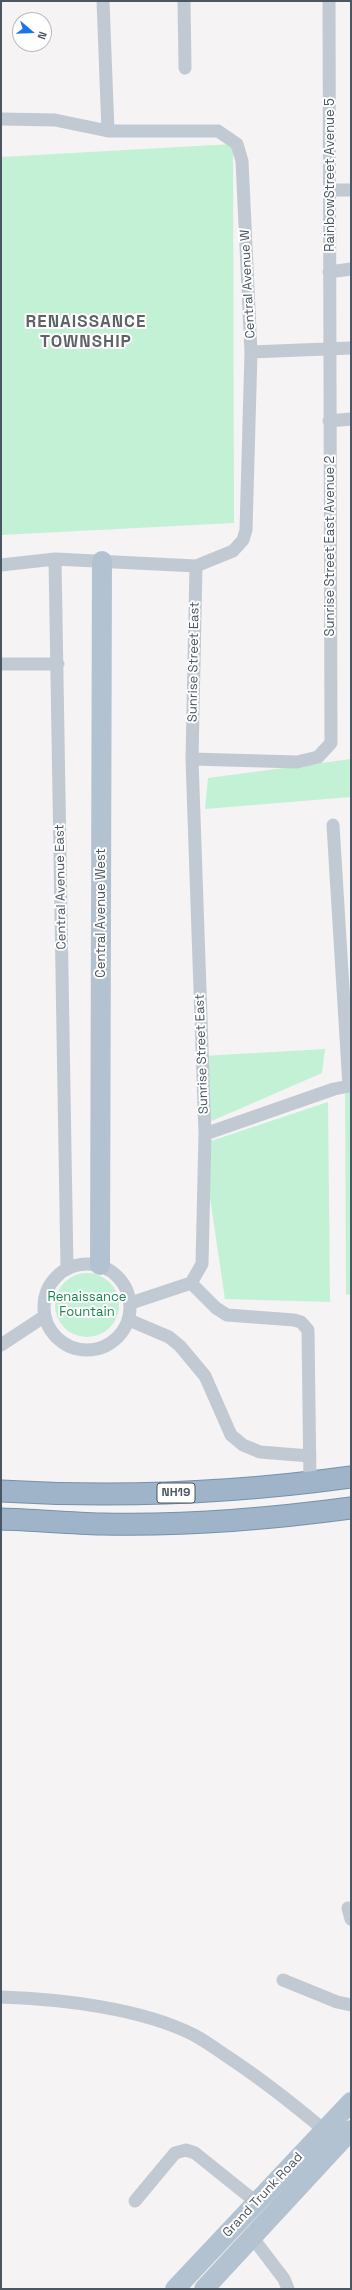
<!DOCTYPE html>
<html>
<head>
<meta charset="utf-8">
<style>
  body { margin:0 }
  #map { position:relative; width:352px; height:2290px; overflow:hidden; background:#f5f3f3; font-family:"Space Grotesk",sans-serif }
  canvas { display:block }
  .frame { position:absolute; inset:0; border:2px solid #4a5661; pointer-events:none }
  .north { position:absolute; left:12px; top:12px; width:40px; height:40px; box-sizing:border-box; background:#fff; border:1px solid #b7bbc0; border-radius:50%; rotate:109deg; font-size:11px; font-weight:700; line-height:16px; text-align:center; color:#4a5661 }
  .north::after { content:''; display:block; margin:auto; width:14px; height:18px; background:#1a73e8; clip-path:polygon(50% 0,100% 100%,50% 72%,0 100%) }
</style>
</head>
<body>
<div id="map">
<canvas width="352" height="2290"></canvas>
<div class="frame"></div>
<div class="north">N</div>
</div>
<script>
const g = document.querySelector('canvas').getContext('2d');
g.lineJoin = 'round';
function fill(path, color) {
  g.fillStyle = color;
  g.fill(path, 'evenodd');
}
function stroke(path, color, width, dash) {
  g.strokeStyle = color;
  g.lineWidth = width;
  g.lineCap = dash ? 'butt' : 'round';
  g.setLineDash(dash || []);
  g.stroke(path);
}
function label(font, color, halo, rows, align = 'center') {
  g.font = font + ' "Space Grotesk",sans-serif';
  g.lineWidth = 4;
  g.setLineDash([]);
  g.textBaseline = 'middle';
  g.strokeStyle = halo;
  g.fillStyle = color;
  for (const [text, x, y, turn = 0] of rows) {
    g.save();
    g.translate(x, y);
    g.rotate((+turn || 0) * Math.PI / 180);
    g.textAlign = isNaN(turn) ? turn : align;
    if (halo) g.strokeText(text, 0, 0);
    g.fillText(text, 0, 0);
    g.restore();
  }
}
fill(new Path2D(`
  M233,144L234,523L1,535V157Z
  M351,759V797L205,809L208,778Z
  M325,1049L322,1073L207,1123L203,1056Z
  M345,1073H351V1294L346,1295Z
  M328,1102L330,1302L225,1299L202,1144Z
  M55 1305a32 32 0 1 1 64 0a32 32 0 1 1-64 0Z`), '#c3f1d5');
const trunk = new Path2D(`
  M1,1491C118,1498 235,1493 351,1477
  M1,1519C34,1520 68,1523 102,1524C185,1526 269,1519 351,1508`);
stroke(trunk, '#7690ad', 23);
stroke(new Path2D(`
  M184,1L185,68
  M1,119L55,120L108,131
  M331,190H351
  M329,272L351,269
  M251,352L351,348
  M329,421L351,419
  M55,559L196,566L233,551L243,540L246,530L251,352L242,161L237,144L218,131H108L103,1
  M1,565L55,559L67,1268
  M1,664H58
  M192,759L196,566
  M205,1134L334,1089L349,1086L333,825
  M44 1307a43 43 0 1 1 86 0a43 43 0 1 1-86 0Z
  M191,1283L216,1308L227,1315L294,1320L301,1322L308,1330L310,1483
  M131,1303L191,1283L202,1264L205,1134L192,759L297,762L318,757L331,743L329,1
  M129,1320L169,1337L180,1346L205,1376L231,1435L243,1445L260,1452L310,1456
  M1,1345L45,1316
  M348,1908L351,1919
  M283,1980L337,2002L351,2005
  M1,1997C60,1999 141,2008 194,2035C205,2041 215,2048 225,2055C260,2078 292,2103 324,2130
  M135,2201L175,2153L186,2150L195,2153L256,2202
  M252,2237L284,2279L288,2289`), '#c1cad2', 13);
stroke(new Path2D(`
  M100,1265L102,561
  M175,2289L351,2102
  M204,2289L351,2130`), '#b3c2d1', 20);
stroke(trunk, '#9fb4c9', 21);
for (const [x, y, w] of [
  [176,1493,38]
]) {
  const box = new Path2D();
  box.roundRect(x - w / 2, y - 10, w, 20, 3);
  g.fillStyle = '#fff';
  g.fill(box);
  stroke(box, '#4a5661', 1);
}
label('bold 12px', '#4a5661', null, [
  ["NH19",176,1493]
]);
label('13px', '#4a5661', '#fff', [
  ["RainbowStreet Avenue 5",330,175,-90],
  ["Central Avenue W",248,284,-93],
  ["Sunrise Street East Avenue 2",330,546,-90],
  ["Sunrise Street East",194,662,-89],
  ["Central Avenue East",61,887,-91],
  ["Central Avenue West",101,913,-90],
  ["Sunrise Street East",202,1054,-92],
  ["Grand Trunk Road",263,2195,-47]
]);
label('13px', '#17864f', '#fff', [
  ["Renaissance",87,1297],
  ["Fountain",87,1312]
]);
g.letterSpacing = '1px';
label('bold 17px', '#5f6368', '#fff', [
  ["RENAISSANCE",86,322],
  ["TOWNSHIP",86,342]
]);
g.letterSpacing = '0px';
</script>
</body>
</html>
